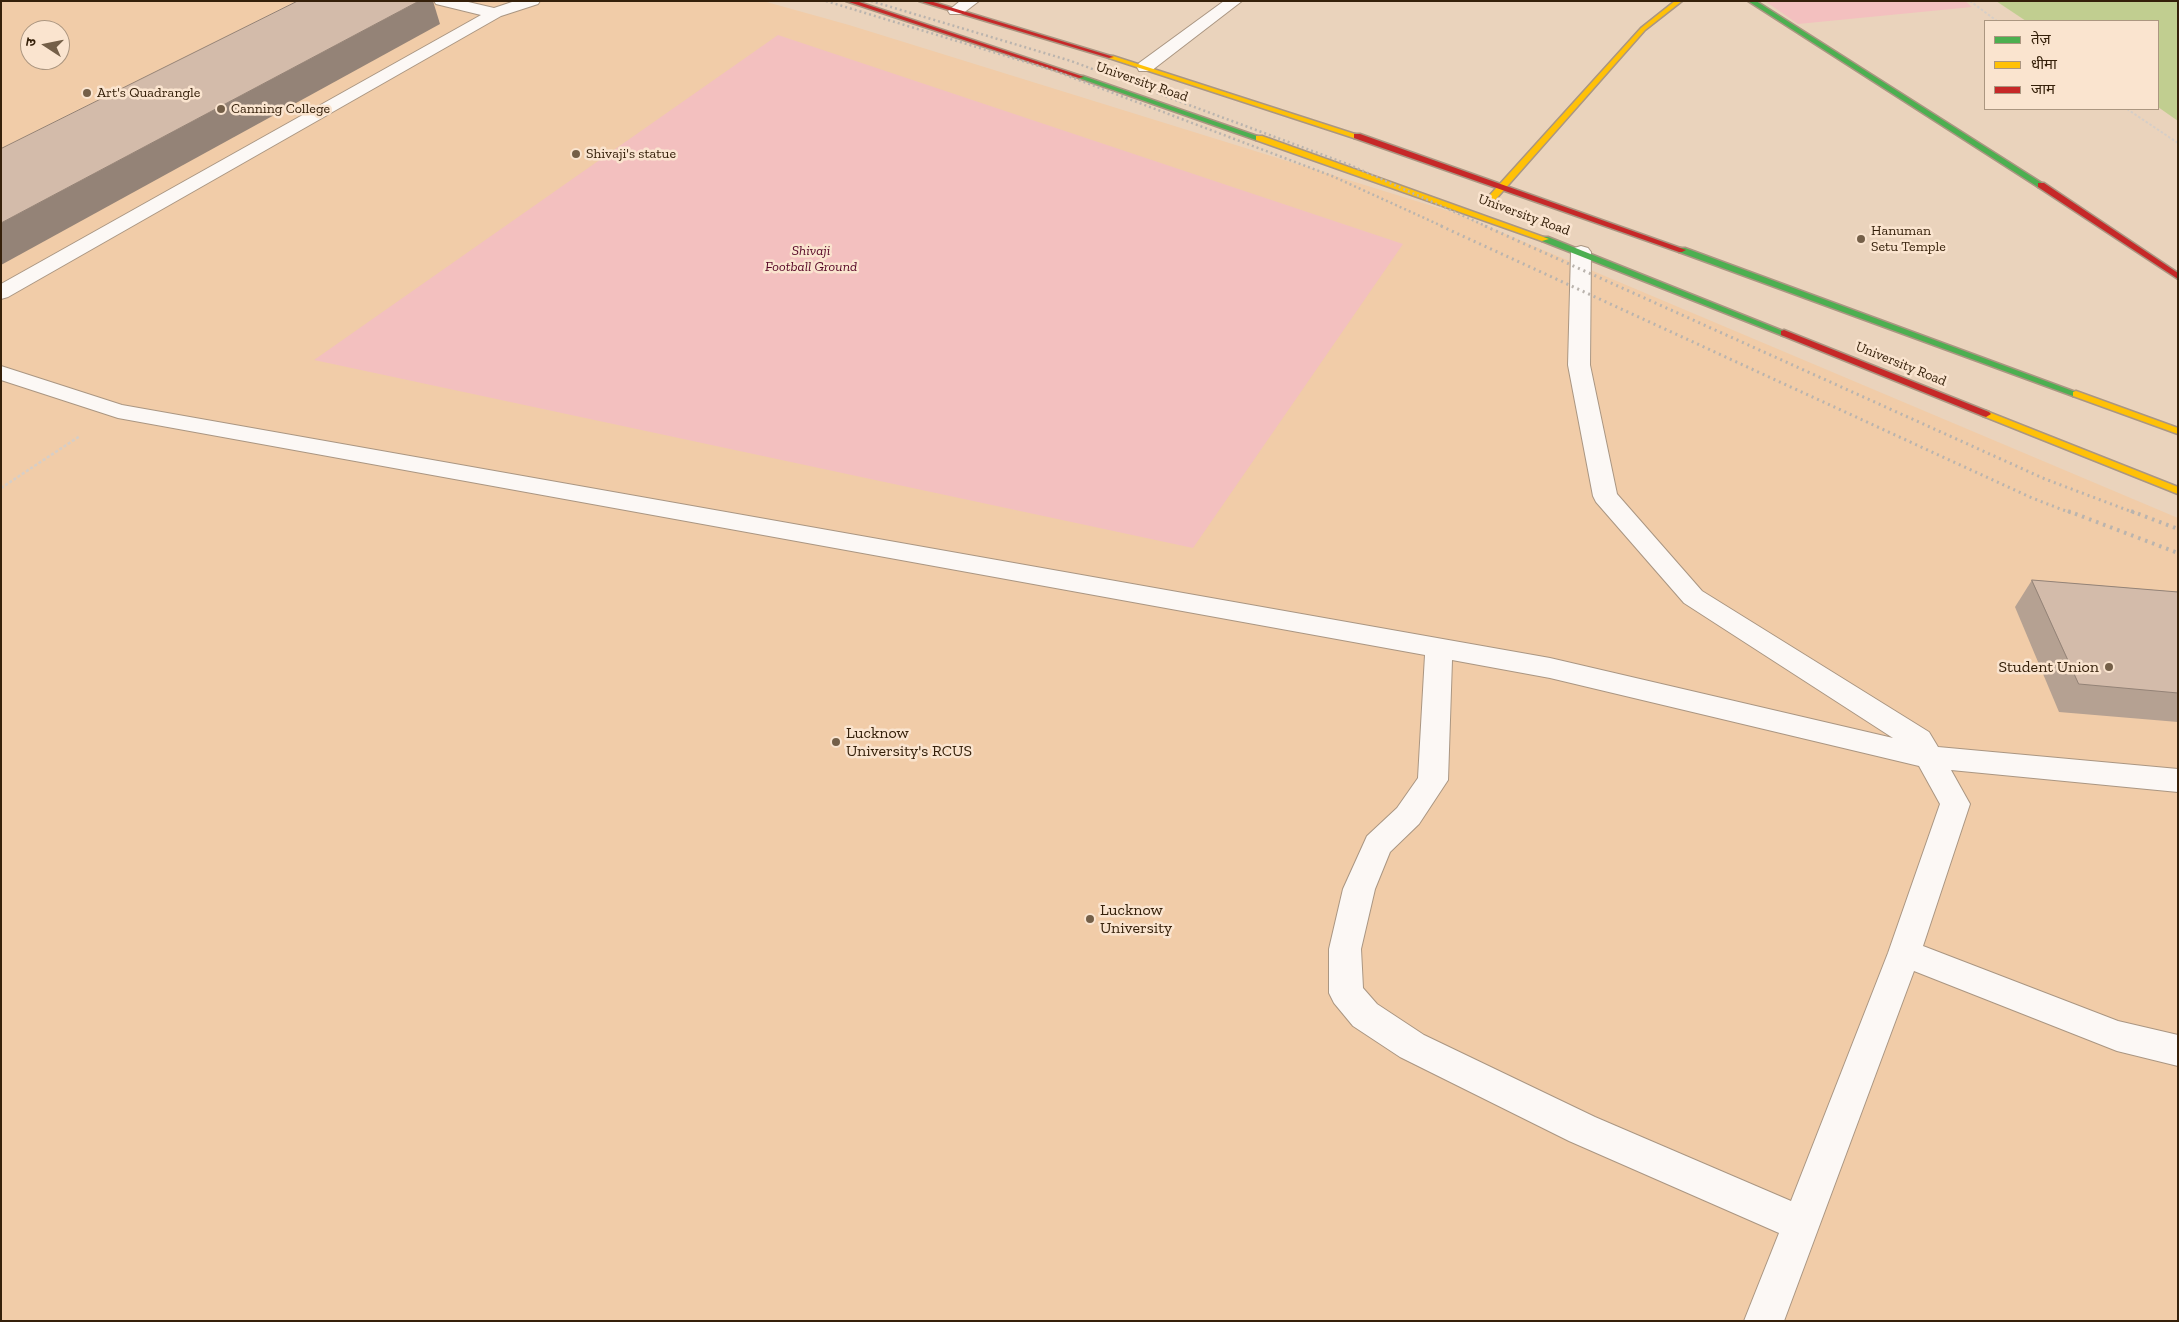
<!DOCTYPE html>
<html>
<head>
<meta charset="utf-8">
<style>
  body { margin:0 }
  #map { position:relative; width:2179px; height:1322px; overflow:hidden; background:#ead3bc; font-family:"Zilla Slab","Noto Sans Devanagari",serif }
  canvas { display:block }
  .frame { position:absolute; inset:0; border:2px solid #35200a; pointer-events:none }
  .legend { position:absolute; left:1984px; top:20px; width:175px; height:90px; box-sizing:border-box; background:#fae4cf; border:1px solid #ab9680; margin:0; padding:6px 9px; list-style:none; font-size:15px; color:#35200a }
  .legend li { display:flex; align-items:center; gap:10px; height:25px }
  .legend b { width:25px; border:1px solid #ab9680 }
  .north { position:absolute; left:20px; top:20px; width:50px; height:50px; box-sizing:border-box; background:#fae4cf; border:1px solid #ab9680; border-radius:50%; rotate:281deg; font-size:14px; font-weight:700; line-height:20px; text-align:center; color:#35200a }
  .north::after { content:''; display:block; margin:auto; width:18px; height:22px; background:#745f48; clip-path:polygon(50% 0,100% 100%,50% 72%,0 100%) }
</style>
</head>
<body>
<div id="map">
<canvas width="2179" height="1322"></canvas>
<div class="frame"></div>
<ul class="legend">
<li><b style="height:6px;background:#4caf50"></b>तेज़</li>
<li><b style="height:6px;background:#ffc107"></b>धीमा</li>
<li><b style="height:6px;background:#c62828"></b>जाम</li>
</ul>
<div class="north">उ</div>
</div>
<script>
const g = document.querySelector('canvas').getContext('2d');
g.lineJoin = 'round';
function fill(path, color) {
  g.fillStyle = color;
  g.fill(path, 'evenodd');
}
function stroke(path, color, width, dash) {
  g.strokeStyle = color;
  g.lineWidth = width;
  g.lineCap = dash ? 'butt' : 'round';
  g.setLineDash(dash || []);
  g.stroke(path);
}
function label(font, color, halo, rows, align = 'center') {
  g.font = font + ' "Zilla Slab",serif';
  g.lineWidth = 5;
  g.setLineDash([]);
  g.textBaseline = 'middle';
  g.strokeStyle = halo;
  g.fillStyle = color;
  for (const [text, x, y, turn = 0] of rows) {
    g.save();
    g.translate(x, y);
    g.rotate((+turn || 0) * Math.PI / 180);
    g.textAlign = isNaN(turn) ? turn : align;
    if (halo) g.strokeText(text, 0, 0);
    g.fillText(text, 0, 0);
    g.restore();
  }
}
fill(new Path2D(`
  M1,1H763L849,25L1458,214L2178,518V1321H1ZM30,30H60V60H30Z`), '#f1cca8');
fill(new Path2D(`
  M1765,1H1965L1972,7L1798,24Z
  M778,35L1403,244L1193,548L314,360Z`), '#f3c0bf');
fill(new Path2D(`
  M1996,1H2178V121L2158,107V21H2026Z`), '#c1ce90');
const lane = new Path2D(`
  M434,1H464L494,8L515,1H540L538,4L501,16L8,297L1,299V284L481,15L436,4Z
  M1224,1H1242L1151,71H1139L1137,67L1139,63Z
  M1581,246L1588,248L1591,252L1590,365L1617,494L1702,591L1929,732L1938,747L2178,769V792L1951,770L1970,804L1923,946L2118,1021L2178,1035V1066L2117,1051L1914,971L1784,1321H1744L1779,1233L1569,1141L1400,1057L1353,1026L1334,1003L1329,993V949L1343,889L1367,836L1397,808L1418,778L1425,655L118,418L1,380V366L122,405L1550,658L1893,738L1684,603L1596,502L1593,496L1568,365L1571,252L1574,248ZM1452,660L1550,678L1919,766L1940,804L1888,953L1791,1201L1595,1117L1424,1035L1377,1004L1363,988L1361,949L1375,889L1390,852L1419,824L1448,780Z`);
const street = new Path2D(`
  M960,1H979L962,14H950L948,11Z`);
const fast = new Path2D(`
  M1748,1H1756L2045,185L2038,187Z
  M1079,76H1083L1263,138L1256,140L1079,78Z
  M1542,237H1548L1788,333L1784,336L1781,335L1542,241Z
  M1679,248H1685L2081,394L2079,396H2073L1679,252Z`);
const slow = new Path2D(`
  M1675,1H1682L1645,30L1495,200H1489V196L1641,28Z
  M1109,56H1113L1361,136L1354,138L1109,58Z
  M1256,136H1262L1549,239L1542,241L1256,140Z
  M2076,391L2178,428V434L2073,396V392Z
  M1986,411L2178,487V494L1983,416L1981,414Z`);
const jam = new Path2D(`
  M846,1H856L1084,77L1079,78Z
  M919,1H930L1114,57L1109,58Z
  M1354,134H1360L1686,250L1682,252H1679L1354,138Z
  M2038,183H2044L2178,273V279L2038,187Z
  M1784,330L1989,412L1991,414L1986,417L1983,416L1781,335V331Z`);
stroke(lane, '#aa9682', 2);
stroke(street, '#aa9682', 2);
stroke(fast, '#aa9682', 3);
stroke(slow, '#aa9682', 3);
stroke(jam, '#aa9682', 3);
stroke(new Path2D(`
  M1970,1L1997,21
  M2127,109L2178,143`), '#d6cec7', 2, [2.5, 2]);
stroke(new Path2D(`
  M1,488L80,436`), '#d6cec7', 2.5, [3, 2]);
fill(lane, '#fcf8f5');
fill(street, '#fcf8f5');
fill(fast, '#4caf50');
fill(slow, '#ffc107');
fill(jam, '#c62828');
stroke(new Path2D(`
  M826,1L1055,71L1332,176L1444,227
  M871,1L1071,61L1350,165L1488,227`), '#bab4ae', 2.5, [2, 3]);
stroke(new Path2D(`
  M1441,226L2032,498L2071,513
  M1485,226L2045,479L2135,513`), '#bab4ae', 3, [2, 4]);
stroke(new Path2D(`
  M2068,511L2178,553
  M2131,511L2178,529`), '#bab4ae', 4, [2.5, 5]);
fill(new Path2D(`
  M2032,580L2178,592V722L2059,712L2015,607Z`), '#b5a192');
fill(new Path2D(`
  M419,1H433L440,24L1,265V223Z`), '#948377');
const building = new Path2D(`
  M298,1H419L1,223V149Z
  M2032,580L2178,592V693L2079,684Z`);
fill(building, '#d3bbaa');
stroke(building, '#948377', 1);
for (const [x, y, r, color] of [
  [87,93,5,"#745f48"],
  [221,109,5,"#745f48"],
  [576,154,5,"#745f48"],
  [1861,239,5,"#745f48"],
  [2109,667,5,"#745f48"],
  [836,742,5,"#745f48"],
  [1090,919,5,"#745f48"]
]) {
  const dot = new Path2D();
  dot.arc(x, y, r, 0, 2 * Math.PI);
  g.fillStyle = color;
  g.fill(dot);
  stroke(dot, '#fae4cf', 2);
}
label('14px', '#35200a', '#fae4cf', [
  ["University Road",1142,82,19],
  ["University Road",1524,215,20],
  ["University Road",1901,364,22]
]);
label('14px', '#35200a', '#fae4cf', [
  ["Art's Quadrangle",97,93],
  ["Canning College",231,109],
  ["Shivaji's statue",586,154],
  ["Hanuman",1871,231],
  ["Setu Temple",1871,247]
], 'left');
label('italic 14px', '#550525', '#fae4cf', [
  ["Shivaji",811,251],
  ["Football Ground",811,267]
]);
label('16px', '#35200a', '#fae4cf', [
  ["Student Union",2099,667,"right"],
  ["Lucknow",846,733],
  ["University's RCUS",846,751],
  ["Lucknow",1100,910],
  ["University",1100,928]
], 'left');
</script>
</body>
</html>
